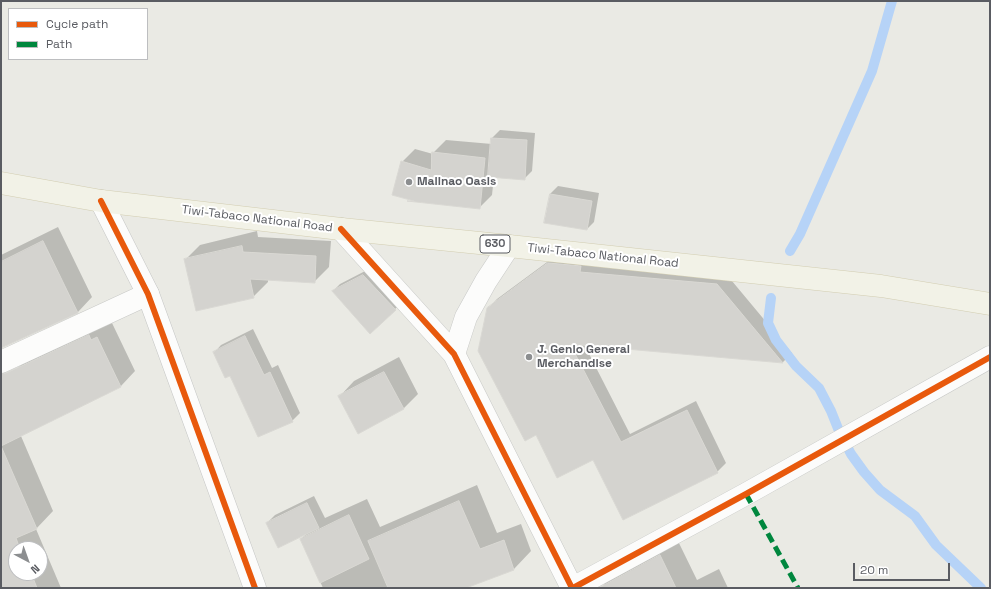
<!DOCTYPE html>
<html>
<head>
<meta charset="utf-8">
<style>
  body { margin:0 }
  #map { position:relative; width:991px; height:589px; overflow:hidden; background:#eaeae4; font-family:"Space Grotesk",sans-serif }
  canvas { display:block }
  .frame { position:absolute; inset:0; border:2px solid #5a5c62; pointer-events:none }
  .legend { position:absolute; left:8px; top:8px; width:140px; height:52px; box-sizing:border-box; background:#fff; border:1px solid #bdbec0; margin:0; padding:5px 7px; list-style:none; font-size:12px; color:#5a5c62 }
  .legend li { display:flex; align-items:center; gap:8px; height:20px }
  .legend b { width:20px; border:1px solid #bdbec0 }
  .north { position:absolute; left:8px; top:541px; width:40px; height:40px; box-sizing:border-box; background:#fff; border:1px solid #bdbec0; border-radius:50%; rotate:139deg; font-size:11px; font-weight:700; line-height:16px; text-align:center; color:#5a5c62 }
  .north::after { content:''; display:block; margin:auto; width:14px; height:18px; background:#8c8e90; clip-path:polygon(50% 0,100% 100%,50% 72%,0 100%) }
  .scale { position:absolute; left:853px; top:563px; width:97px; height:18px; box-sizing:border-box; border:2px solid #5a5c62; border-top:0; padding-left:5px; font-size:12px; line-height:14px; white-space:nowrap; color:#5a5c62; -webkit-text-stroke:3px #fff; paint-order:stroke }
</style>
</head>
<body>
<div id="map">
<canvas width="991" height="589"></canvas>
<div class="frame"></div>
<ul class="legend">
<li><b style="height:5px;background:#e8590c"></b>Cycle path</li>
<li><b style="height:5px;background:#00873e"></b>Path</li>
</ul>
<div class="north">N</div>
<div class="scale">20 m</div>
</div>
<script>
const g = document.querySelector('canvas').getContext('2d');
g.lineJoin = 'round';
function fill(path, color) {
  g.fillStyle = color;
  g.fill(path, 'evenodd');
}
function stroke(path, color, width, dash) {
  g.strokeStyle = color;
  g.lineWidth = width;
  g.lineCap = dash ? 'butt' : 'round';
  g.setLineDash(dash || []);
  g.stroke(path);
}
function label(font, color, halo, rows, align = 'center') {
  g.font = font + ' "Space Grotesk",sans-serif';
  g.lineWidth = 4;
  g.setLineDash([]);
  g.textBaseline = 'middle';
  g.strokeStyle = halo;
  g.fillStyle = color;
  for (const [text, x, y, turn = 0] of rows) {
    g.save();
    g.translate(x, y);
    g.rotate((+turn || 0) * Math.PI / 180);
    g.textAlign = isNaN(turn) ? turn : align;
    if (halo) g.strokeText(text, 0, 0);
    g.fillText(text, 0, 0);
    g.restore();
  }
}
fill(new Path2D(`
  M500,130L535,133L532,171L524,179L494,176L492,195L479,208L410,200L411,199L402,162L415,149L433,154V153L446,140L492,144V138Z
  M558,186L599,193L594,222L587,229L550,194Z
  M58,227L92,297L78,312L5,345L1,337V255Z
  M257,231L258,237L331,241L329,267L314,282L268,279V282L253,297L185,260L200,245Z
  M558,254L727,275L792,353L783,362L584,344L630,434L696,401L726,463L717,472L593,459L488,309L497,299Z
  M371,268L403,302L395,309L333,291L340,284Z
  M104,321L106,325L112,323L135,371L121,386L17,369L32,354Z
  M253,329L272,368L278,365L300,413L292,421L231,375L214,353L221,345Z
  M399,357L418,394L403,409L340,396L354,381Z
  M12,415L53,511L36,529L61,588H1V420ZM16,549H40V573H16Z
  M477,485L497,533L521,524L531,551L514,569L464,588H323L301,539L306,534L267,523L275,515L314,496L325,518L367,499L380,527Z
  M677,539L697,580L719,569L728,588H601L617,571Z`), '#0003');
stroke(new Path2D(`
  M790,251L800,234L872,71L892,1
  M771,298L768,323L776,340L796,366L819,388L831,411L839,431L851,454L864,472L880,490L915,516L936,545L981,588`), '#b6d3f7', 10);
const building = new Path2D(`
  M491,138L527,140L525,180L488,177Z
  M432,152L485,158L480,209L407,201H414L392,195L401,161L431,170Z
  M550,194L592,201L587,230L544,223Z
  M43,241L78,313L1,348V262Z
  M242,246L243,252L316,256L315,283L250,279L254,298L196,311L184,259Z
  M548,263L581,266L580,272L717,284L783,363L570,344L621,442L687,410L718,473L623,520L593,460L557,478L536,435L525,441L478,351L487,308Z
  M363,275L396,310L370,334L332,291Z
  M89,335L91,340L97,337L121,387L1,446L37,529L16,538L20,549H16V573H31L37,588H1V374L6,373Z
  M245,336L264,375L270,372L293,422L258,437L230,376L225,378L213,352Z
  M384,372L404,409L358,434L338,396Z
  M459,501L480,549L504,540L514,570L466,588H388L368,541Z
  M307,503L319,528L278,548L266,523Z
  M349,515L369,559L320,583L300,539Z
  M660,555L676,588H599Z`);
fill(building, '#d4d3cf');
stroke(building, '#d9d8d3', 1);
const street = new Path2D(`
  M341,229L454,354L572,588
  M454,354L466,317L486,281L509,246
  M1,362L148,294
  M573,588L746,494L990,357`);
const secondary = new Path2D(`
  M101,201L148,294L255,588`);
const primary = new Path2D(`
  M1,183L101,201L341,229L509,246L881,286L990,304`);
stroke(street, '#c7c8c6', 23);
stroke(secondary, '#c5c6c5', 23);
stroke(primary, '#d2cdb1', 23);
stroke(street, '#fcfcfb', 22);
stroke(secondary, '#fcfcfb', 22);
stroke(primary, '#f2f2e7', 22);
stroke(new Path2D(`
  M746,494L798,588`), '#00873e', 5, [10, 5]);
stroke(new Path2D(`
  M101,201L148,294L255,588
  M341,229L454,354L572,588
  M573,588L746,494L990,357`), '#e8590c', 6);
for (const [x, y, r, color] of [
  [409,182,4,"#8c8e90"],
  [529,357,4,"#8c8e90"]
]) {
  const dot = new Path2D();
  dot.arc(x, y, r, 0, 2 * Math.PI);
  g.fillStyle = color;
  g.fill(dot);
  stroke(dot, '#fff', 1.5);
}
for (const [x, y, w] of [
  [495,244,30]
]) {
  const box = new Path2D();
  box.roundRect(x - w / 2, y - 9, w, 18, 3);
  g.fillStyle = '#fff';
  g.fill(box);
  stroke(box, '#5a5c62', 1);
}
label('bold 11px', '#5a5c62', null, [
  ["630",495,244]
]);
label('bold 12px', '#5a5c62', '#fff', [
  ["Malinao Oasis",417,182],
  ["J. Genio General",537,350],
  ["Merchandise",537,364]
], 'left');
label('12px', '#5a5c62', '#fff', [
  ["Tiwi-Tabaco National Road",257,219,7],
  ["Tiwi-Tabaco National Road",603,256,6]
]);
</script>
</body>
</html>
